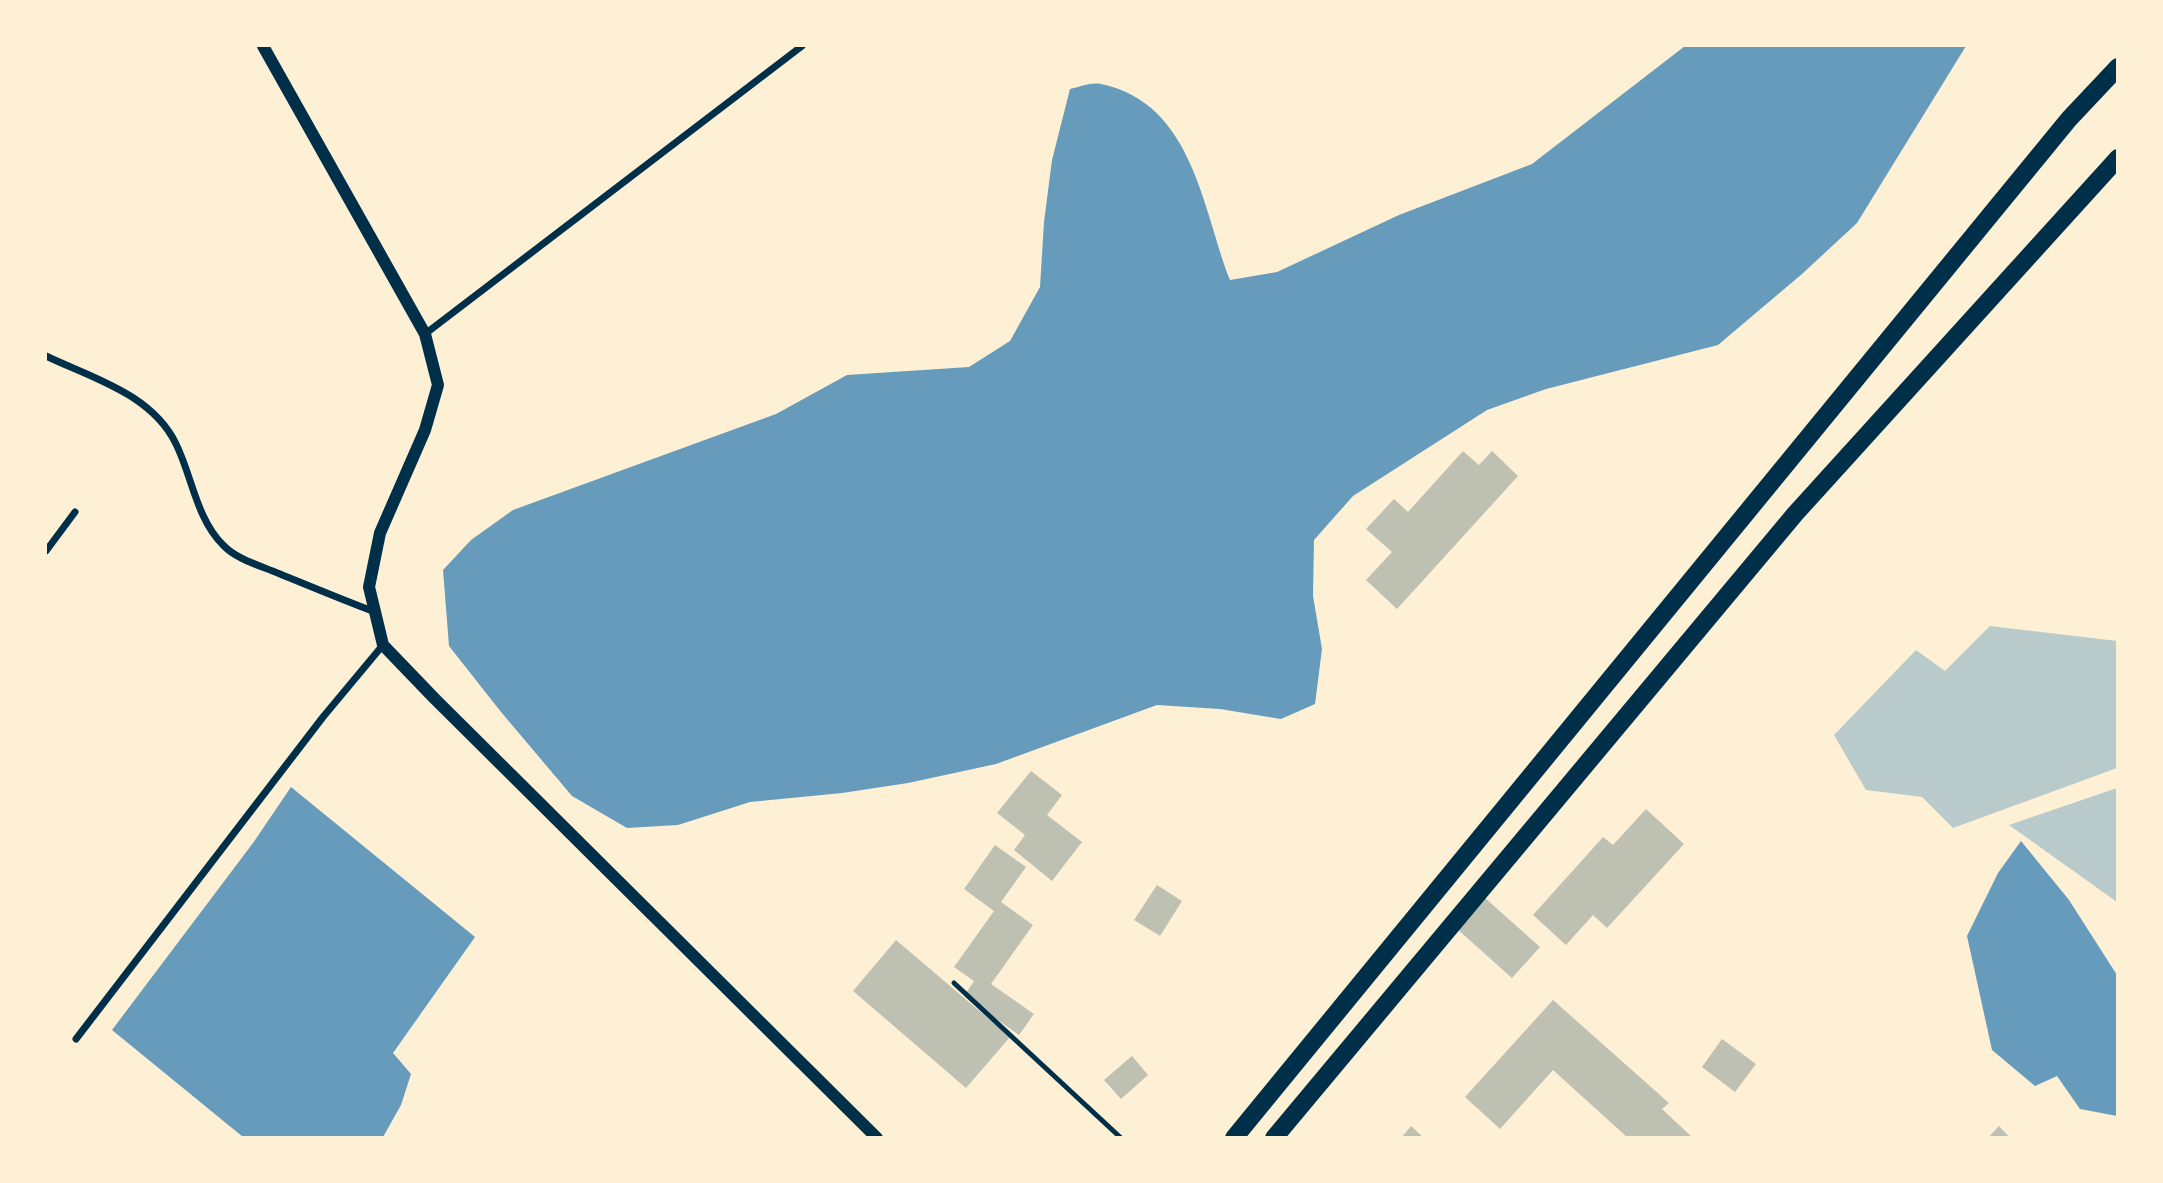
<!DOCTYPE html>
<html>
<head>
<meta charset="utf-8">
<style>
  body { margin:0 }
  #map { position:relative; width:2163px; height:1183px; overflow:hidden; background:#fdf0d5; font-family:"Archivo Narrow",sans-serif }
  canvas { display:block }
  .frame { position:absolute; inset:0; border:47px solid #fdf0d5; pointer-events:none }
</style>
</head>
<body>
<div id="map">
<canvas width="2163" height="1183"></canvas>
<div class="frame"></div>
</div>
<script>
const g = document.querySelector('canvas').getContext('2d');
g.lineJoin = 'round';
function fill(path, color) {
  g.fillStyle = color;
  g.fill(path, 'evenodd');
}
function stroke(path, color, width, dash) {
  g.strokeStyle = color;
  g.lineWidth = width;
  g.lineCap = dash ? 'butt' : 'round';
  g.setLineDash(dash || []);
  g.stroke(path);
}
fill(new Path2D(`
  M1990,626L2117,641V768L1953,828L1922,797L1866,790L1834,735L1916,650L1945,671Z
  M2117,788V902L2009,825Z`), '#b9caca');
fill(new Path2D(`
  M1685,46H1966L1857,223L1802,274L1718,345L1546,389L1487,410L1353,496L1314,540L1313,596L1322,649L1315,704L1281,719L1220,709L1157,705L996,764L908,783L842,793L750,802L678,825L627,828L572,796L501,712L449,646L443,570L471,540L513,510L776,414L847,375L969,367L1010,341L1040,287L1044,222L1052,160L1070,89C1079,87 1092,82 1101,84C1193,103 1202,208 1230,280L1277,272L1399,215L1532,164Z
  M291,787L475,937L393,1053L411,1074L401,1105L383,1137H243L112,1030L253,843Z
  M2021,841L2069,900L2117,975V1116L2080,1109L2057,1076L2035,1086L1992,1050L1967,936L1998,873Z`), '#669bbc');
fill(new Path2D(`
  M1463,451L1479,465L1492,451L1518,476L1397,609L1366,580L1392,552L1366,529L1394,499L1408,512Z
  M1031,771L1062,795L1047,815L1082,842L1052,881L1014,850L1025,835L997,813Z
  M1646,809L1684,844L1607,928L1593,915L1566,945L1533,915L1603,837L1613,845Z
  M995,845L1026,867L1001,902L1033,925L991,984L1034,1014L1019,1035L964,996L974,981L954,967L994,911L964,889Z
  M1157,885L1182,901L1160,936L1134,920Z
  M1484,897L1540,947L1512,978L1456,928Z
  M896,940L1010,1037L966,1088L853,991Z
  M1553,1000L1669,1103L1662,1109L1693,1138H1628L1553,1070L1500,1129L1465,1097Z
  M1722,1039L1756,1064L1735,1092L1702,1067Z
  M1132,1056L1148,1075L1121,1099L1104,1080Z
  M1411,1126L1424,1138H1401Z
  M1999,1126L2010,1138H1988Z`), '#bec0b2');
stroke(new Path2D(`
  M954,983L1121,1138`), '#003049', 5);
stroke(new Path2D(`
  M425,334L802,46
  M46,356C92,378 152,394 176,444C192,476 196,518 223,545C237,560 262,566 280,574C312,587 343,600 375,612
  M46,551L75,512
  M76,1039L323,717L383,645`), '#003049', 7);
stroke(new Path2D(`
  M263,46L425,334L438,385L425,430L380,533L369,587L383,645L434,698L877,1138`), '#003049', 12);
stroke(new Path2D(`
  M1234,1138L2069,119L2118,67
  M1274,1138L1795,514L2118,158`), '#003049', 18);
</script>
</body>
</html>
